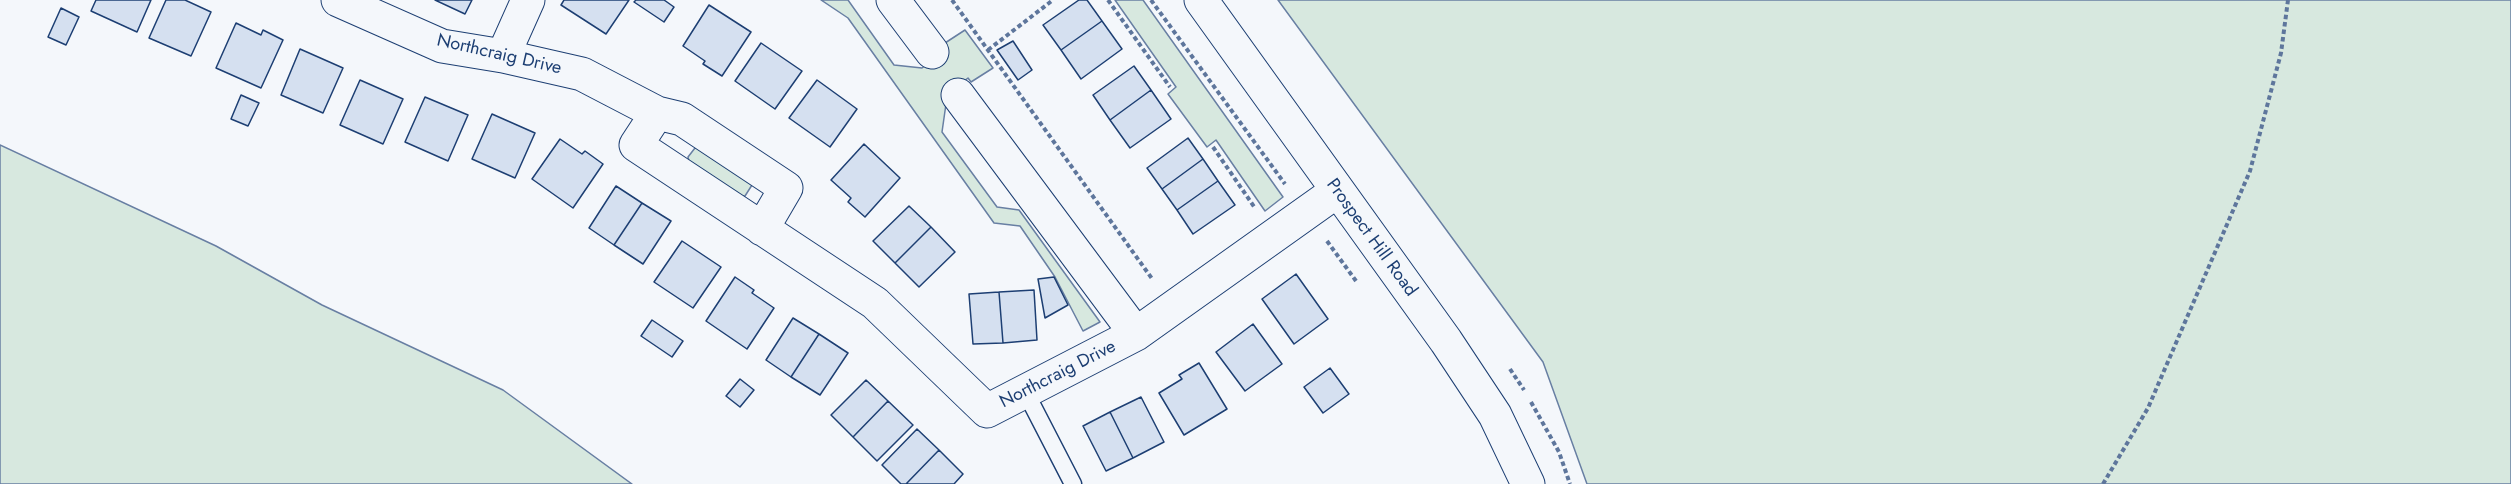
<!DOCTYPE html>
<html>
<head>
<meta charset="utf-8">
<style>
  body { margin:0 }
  canvas { display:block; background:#f4f7fb }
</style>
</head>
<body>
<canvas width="2511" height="484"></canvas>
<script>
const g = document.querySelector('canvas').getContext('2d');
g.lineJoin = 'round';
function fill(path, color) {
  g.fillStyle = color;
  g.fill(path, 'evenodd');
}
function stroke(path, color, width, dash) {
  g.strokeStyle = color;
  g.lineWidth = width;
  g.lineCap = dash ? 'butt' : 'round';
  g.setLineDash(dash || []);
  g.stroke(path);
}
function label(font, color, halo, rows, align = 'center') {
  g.font = font + ' Jost,sans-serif';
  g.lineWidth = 4.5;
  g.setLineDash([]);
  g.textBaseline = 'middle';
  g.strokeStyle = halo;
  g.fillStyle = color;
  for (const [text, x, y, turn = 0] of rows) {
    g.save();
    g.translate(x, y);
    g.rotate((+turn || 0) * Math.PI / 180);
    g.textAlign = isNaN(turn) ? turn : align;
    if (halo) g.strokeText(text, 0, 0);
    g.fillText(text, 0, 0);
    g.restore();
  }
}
const green = new Path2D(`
  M821,0H848L894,65L922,68L947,50L945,43L965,30L993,68L971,82L968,78L942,98L946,104L942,132L997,207L1019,210L1100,322L1083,331L1055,277L1020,226L994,223L848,18Z
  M1115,0H1143L1283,197L1265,211L1216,140L1207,147L1168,94L1176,87Z
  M1278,0H2511V484H1587L1543,362Z
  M0,145L216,246L322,305L503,390L632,484H0Z
  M702,147L752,185L745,196H740L690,166L688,157L695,148Z`);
fill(green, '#d7e8df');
stroke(green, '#687fa3', 1.5);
const building = new Path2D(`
  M96,0H151L137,32L91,11Z
  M166,0H185L211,12L191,56L149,38Z
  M435,0H472L465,14Z
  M564,0H629L606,34L561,5Z
  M636,0H664L674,7L664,22L634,2Z
  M1079,0H1087L1102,21L1061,50L1043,25Z
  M709,5L751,32L722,76L703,64L705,61L683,46Z
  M61,8L79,17L66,45L48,37Z
  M1102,21L1122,49L1081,79L1061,50Z
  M236,23L261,35L263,30L283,40L261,88L216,68Z
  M1013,41L1032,70L1018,80L997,50Z
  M761,43L802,71L775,109L735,81Z
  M300,49L343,68L323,113L281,95Z
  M1134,66L1151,90L1110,120L1093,95Z
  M360,80L403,99L383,144L340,125Z
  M817,80L857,109L830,147L789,118Z
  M1151,90L1171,119L1130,148L1110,120Z
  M241,95L259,103L248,126L231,119Z
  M425,97L468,115L448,161L405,142Z
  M492,114L535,133L515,178L472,159Z
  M1188,138L1203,159L1162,189L1147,168Z
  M560,139L582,154L585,151L603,164L573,208L532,179Z
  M864,144L900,178L865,217L848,202L851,198L831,180Z
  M1203,159L1218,181L1177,210L1162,189Z
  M1218,181L1235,205L1193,234L1177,210Z
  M616,186L642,203L614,245L589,228Z
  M642,203L671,221L643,264L614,245Z
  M909,206L931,227L895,263L873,241Z
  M931,227L955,252L919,287L895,263Z
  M682,241L721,267L693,308L654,282Z
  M1296,274L1328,319L1294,344L1262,299Z
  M735,277L754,290L752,293L774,308L747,349L706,321Z
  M1054,277L1068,305L1045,318L1038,279Z
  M1034,290L1037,340L1003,343L999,292Z
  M999,292L1003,343L973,344L969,294Z
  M793,318L819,334L791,377L766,360Z
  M652,320L683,341L672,357L641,336Z
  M1253,324L1282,364L1245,391L1216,352Z
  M819,334L848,353L820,395L791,377Z
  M1199,363L1227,409L1184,435L1159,393L1182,379L1179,375Z
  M1330,368L1349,394L1323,413L1304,387Z
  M740,379L754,390L740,407L726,396Z
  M866,380L888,401L853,437L831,415Z
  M1141,397L1164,442L1133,458L1110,412Z
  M888,401L913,425L877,461L853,437Z
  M1110,412L1133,458L1106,471L1083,426Z
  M917,429L939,450L906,484H901L882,465Z
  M939,450L963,474L954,484H906Z`);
fill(building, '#d5e0f0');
stroke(building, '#1d3f73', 1.5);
const lane = new Path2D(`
  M1025,391L1073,484`);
const street = new Path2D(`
  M338,0L442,46L503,56L582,74L657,113L636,145L875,303L987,411L1136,334L1337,191
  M893,0L932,52
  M1201,0L1446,341L1495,415L1528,484
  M503,56L528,0
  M958,95L1136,334
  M657,113L682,119L786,188L762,229`);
stroke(lane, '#1d3f73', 19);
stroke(street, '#1d3f73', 35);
stroke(new Path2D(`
  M952,0L1153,280
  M1108,0L1170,87
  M1151,0L1285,184
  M988,50L1053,0
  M1213,147L1255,208
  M1327,241L1356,281
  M1510,369L1524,390
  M1531,402L1559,452L1570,484
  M2103,484L2148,408L2250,171L2281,53L2288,0`), '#5e769c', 4, [4.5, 3]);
stroke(lane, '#f4f7fb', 16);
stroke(street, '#f4f7fb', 33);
label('18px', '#1d3f73', '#f4f7fb', [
  ["Northcraig Drive",499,55,13],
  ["Prospect Hill Road",1371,238,54],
  ["Northcraig Drive",1058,375,-27]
]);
</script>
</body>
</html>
